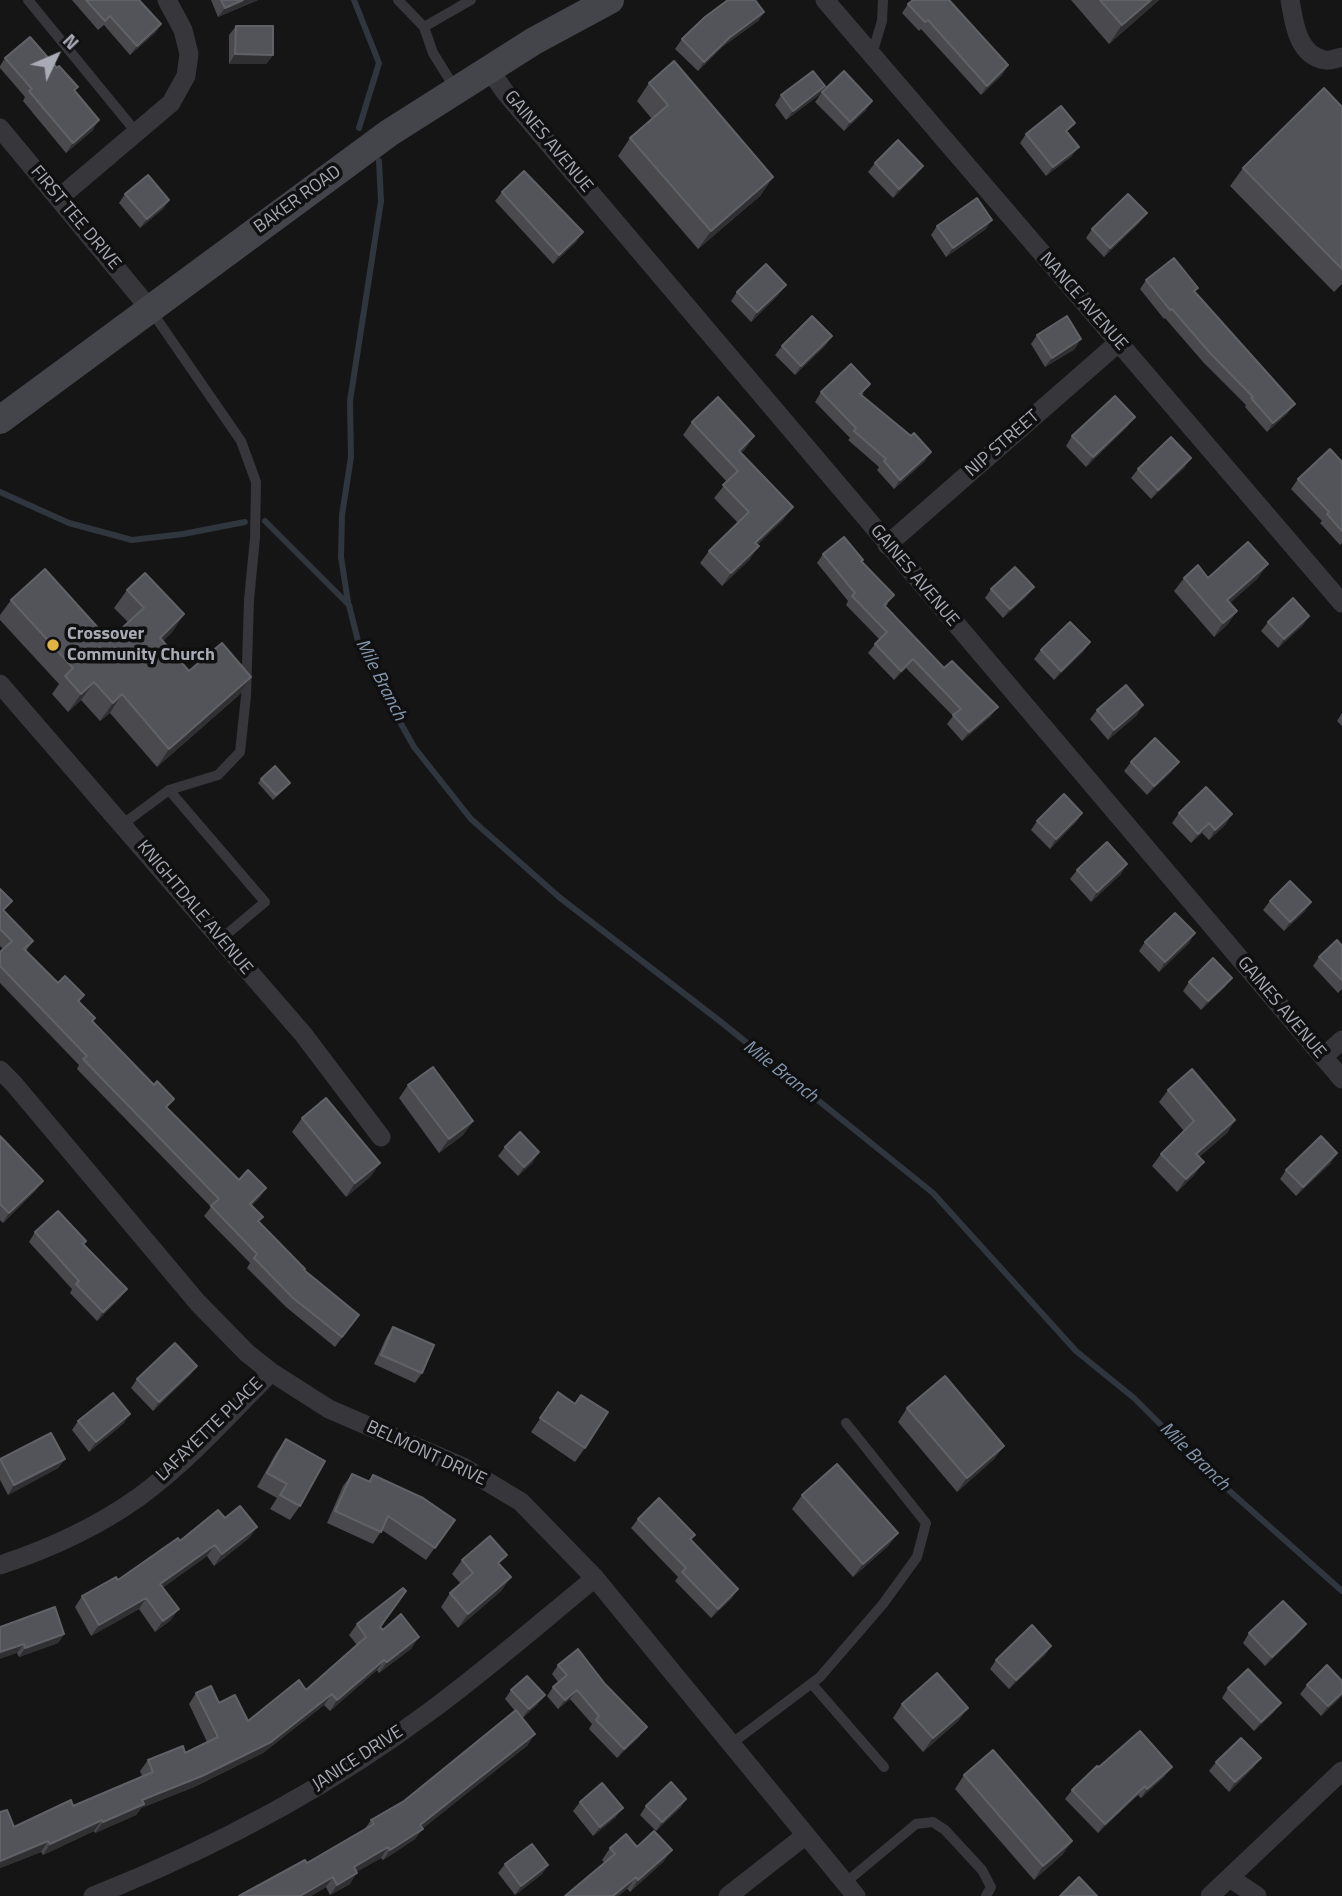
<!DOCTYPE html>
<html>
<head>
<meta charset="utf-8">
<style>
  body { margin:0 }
  #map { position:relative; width:1342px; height:1896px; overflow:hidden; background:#151516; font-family:"Titillium Web",sans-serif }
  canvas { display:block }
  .north { position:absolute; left:21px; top:21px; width:70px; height:70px; -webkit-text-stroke:5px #101011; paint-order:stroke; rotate:46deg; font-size:19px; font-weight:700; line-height:28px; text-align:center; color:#a8abb5 }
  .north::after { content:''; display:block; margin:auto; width:24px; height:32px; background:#a8abb5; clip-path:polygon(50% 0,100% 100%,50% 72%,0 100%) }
</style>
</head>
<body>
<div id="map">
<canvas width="1342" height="1896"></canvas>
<div class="north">N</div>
</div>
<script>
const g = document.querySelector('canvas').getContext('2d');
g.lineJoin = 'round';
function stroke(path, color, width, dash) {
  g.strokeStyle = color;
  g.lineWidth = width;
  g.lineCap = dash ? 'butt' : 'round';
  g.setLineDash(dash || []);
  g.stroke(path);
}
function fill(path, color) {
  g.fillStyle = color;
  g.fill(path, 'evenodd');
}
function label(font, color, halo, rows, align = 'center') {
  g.font = font + ' "Titillium Web",sans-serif';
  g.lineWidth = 7;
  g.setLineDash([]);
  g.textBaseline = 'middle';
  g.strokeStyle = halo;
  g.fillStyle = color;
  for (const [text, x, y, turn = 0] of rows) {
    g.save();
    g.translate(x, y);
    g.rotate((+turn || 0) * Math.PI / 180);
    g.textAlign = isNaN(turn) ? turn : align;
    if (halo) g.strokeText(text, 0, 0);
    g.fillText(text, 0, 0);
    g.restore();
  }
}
stroke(new Path2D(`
  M354,0L379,63L359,128
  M0,492L69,523L132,540L183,534L245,522
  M265,521L349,605L358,641L381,688L414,747L471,819L559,897L721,1022L933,1193L1076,1351L1134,1398L1206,1470L1342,1591
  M348,602L341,557L342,515L351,457L350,401L381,201L379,161`), '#2f363e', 6);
stroke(new Path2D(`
  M28,0L136,132
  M398,0L424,27L433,53L456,90
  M424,27L471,0
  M872,54L882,21L883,0
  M169,790L265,902L221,939
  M123,824L169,790L218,775L240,752L246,696L249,600L255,538L256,482L241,441L152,312
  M812,1684L884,1767
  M731,1744L820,1677L883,1604L917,1557L926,1523L846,1423
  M845,1883L916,1824L933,1822L945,1830L982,1870L991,1887L986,1896`), '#36363b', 10);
stroke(new Path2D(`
  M825,0L1342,603
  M1290,0C1294,22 1297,55 1325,60C1330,61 1337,58 1342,57
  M489,69L505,92L1342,1079
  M0,128L150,309
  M59,198L171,103L186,76L189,54L183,30L167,0
  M887,545L1118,343
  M0,684L303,1034L381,1137
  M1323,1057L1342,1040
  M0,1070L14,1084L198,1303L247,1353L271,1372L329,1409L463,1467L521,1502L595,1578L856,1896
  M0,1565C49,1549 97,1527 139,1497C188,1461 229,1415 271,1372
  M1230,1878L1257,1896
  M93,1896C212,1849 326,1789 429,1712C486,1670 540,1623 595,1578
  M728,1896L806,1835
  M1210,1896L1342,1771`), '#36363b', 19);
stroke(new Path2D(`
  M0,420L389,133L534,41L610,0`), '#44454b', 28);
fill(new Path2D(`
  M72,0H139L161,24L155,33L130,55L104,25L98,30Z
  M211,0H258L218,17Z
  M1071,0H1159L1109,44Z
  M908,4L1008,65L1002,75L981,95L921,29L919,31L902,13Z
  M764,12L758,21L722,47L698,71L675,49L682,39Z
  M236,26L273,55L266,64H229V35Z
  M5,58L57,68L78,87L75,91L93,130L66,153L23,101L25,97L0,68V66Z
  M649,83L773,177L760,196L698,249L618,156L630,138L652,119L637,101Z
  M825,86L819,95L786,120L775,105L781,95Z
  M822,92L866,110L844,131L815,102Z
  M1342,107V284L1334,292L1230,186L1243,168Z
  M1068,133L1072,156L1046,176L1020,143L1026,134Z
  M875,163L923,166L916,175L893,198L868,172Z
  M502,192L577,241L553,264L495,201Z
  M125,194L169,200L163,209L140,228L119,203Z
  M1140,222L1104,257L1086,238L1092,229Z
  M937,226L986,229L946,257L931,235Z
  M1146,280L1195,292L1288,413L1267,432L1245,407L1246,405L1203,362L1165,318L1164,319L1140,289Z
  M737,292L779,294L751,322L731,301Z
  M1037,335L1075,349L1045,367L1031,344Z
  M832,336L825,346L795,375L775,355L782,346Z
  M821,392L864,393L862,395L925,461L894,489L877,470L879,467L848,440L850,438L815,402Z
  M692,422L754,436L745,449L741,453L784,519L757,545L750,559L722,586L700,563L709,551L738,523L714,498L727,482L683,435Z
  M1128,426L1086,467L1066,446L1072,436Z
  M1342,462V543L1340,545L1320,523L1322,521L1291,489L1298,479Z
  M1185,467L1151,499L1131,478L1138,469Z
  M823,554L862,562L888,604L885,607L991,716L962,741L947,724L953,716L906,668L894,680L868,653L879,639L846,605L848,601L817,563Z
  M1184,578H1258L1230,603L1237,611L1227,625L1214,637L1174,591Z
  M991,589L1027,596L1003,618L985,598Z
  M127,590L184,614L172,632L163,641L189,671L251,677L239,695L157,767L110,713L100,721L81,700L68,712L52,694L59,684L0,620V615L11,600L109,640L128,622L114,608Z
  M1309,616L1303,625L1278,648L1261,631L1268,622Z
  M1090,642L1083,652L1054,680L1034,659L1041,650Z
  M1097,710L1137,715L1108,740L1090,719Z
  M1342,713V726L1337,721Z
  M1131,762L1172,771L1147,795L1124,771Z
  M261,779L287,787L273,800L258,783Z
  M1082,813L1076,822L1050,849L1031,830L1037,821Z
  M1179,813L1226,824L1209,840L1202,833L1191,843L1172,823Z
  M1077,870L1121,874L1091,902L1070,879Z
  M0,889L4,911L33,941L26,951L58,983L84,995L79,1002L95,1018L92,1021L167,1109L239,1180L266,1188L259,1198L252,1205L263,1217L259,1222L304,1270L359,1315L335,1347L286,1307L247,1268L250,1263L204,1216L211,1207L77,1069L79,1065L0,983V952L3,949L0,946Z
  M1270,901L1311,902L1304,912L1284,931L1263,910Z
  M1145,942L1189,943L1159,972L1139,951Z
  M1342,946V989L1338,993L1313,966L1319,957Z
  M1232,978L1225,987L1201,1010L1183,991L1189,982Z
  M408,1085L473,1121L463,1135L439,1153L399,1098Z
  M1168,1090L1235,1120L1227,1133L1199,1157L1195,1174L1177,1192L1152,1166L1161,1154L1184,1131L1159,1102Z
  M302,1118L380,1163L370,1177L346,1197L292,1132Z
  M0,1136L36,1190L3,1223L0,1220Z
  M505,1147L533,1162L518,1176L498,1156Z
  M1331,1163L1296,1196L1280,1179L1286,1170Z
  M35,1232L84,1244L127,1289L120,1298L97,1321L70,1293L72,1289L29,1242Z
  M393,1327L422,1373L415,1383L374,1364L387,1336Z
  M197,1366L190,1375L153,1411L131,1388L137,1379Z
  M558,1392L585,1448L575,1462L531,1432Z
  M907,1408L1004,1446L994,1459L957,1492L898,1422Z
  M78,1421L124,1423L89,1452L72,1430Z
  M286,1439L300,1506L290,1520L270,1509L277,1498L257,1487L276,1453Z
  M0,1459H65L58,1468L8,1495L0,1480Z
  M352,1474L368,1481L373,1475L455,1520L426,1560L382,1530L373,1544L327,1523L343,1486Z
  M802,1495L898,1533L888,1546L853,1577L792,1509Z
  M638,1519L695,1535L691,1540L732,1598L711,1618L675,1581L678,1577L631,1528Z
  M257,1527L249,1538L214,1566L207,1556L163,1587L171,1620L155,1632L139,1609L91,1636L75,1607L82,1596L118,1580L180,1541Z
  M462,1560L511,1577L501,1591L458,1628L441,1607L450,1593L461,1584L452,1574Z
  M357,1624L380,1627L412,1648L379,1673L377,1670L330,1711L324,1705L263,1753L194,1787L141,1808L136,1815L95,1833L94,1831L43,1855L41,1852L0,1868V1812L14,1827L73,1806L142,1776L140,1771L148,1760L185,1753L207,1742L189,1704L196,1693L219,1703L248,1721L306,1690L357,1645L349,1635Z
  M1306,1624L1299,1633L1265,1666L1243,1643L1249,1633Z
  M0,1627L64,1634L58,1643L19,1657L17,1653Z
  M1051,1646L1045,1655L1009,1689L990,1669L996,1660Z
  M558,1665L640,1736L617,1758L589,1729L592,1724L570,1699L558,1709L547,1696L553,1687L558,1682L552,1674Z
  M1342,1681V1696L1321,1716L1300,1694L1307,1685Z
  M1228,1688L1274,1712L1254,1731L1222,1698Z
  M511,1690L538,1704L522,1718L528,1745L422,1828L415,1839L383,1860L381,1858L356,1872L350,1884L330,1895L326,1887L311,1896H239L307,1863L364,1830L371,1820L404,1801L515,1711L505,1699Z
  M902,1704L968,1708L958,1721L923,1752L893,1718Z
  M1216,1762L1254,1767L1229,1792L1209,1771Z
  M1099,1767L1165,1776L1141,1798L1138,1795L1098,1833L1065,1799L1072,1790Z
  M964,1775L1072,1841L1062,1855L1034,1880L955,1789Z
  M686,1799L680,1808L656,1831L640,1815L646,1806Z
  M580,1802L616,1817L593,1836L573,1811Z
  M637,1847L672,1850L663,1862L630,1892L602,1860L610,1848Z
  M505,1864L548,1865L542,1874L515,1895L498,1873Z`), '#49494e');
fill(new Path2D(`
  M243,0H258L218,17L225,8Z
  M1151,0H1159L1109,44L1122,25Z
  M764,12L758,21L722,47L698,71L704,62L729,38Z
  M161,24L155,33L130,55L137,46Z
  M235,54L273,55L266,64H229Z
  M1008,65L1002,75L981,95L987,86Z
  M825,86L819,95L786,120L793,111Z
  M872,101L866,110L844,131L850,122Z
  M99,120L93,130L66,153L73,143Z
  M1079,147L1072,156L1046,176L1053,167Z
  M923,166L916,175L893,198L899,189Z
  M773,177L760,196L698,249L711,231Z
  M169,200L163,209L140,228L147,219Z
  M1147,213L1140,222L1104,257L1110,248Z
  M992,220L986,229L946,257L953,248Z
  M583,232L577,241L553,264L559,255Z
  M786,285L779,294L751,322L757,312Z
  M832,336L825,346L795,375L801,366Z
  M1081,339L1075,349L1045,367L1052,358Z
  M1295,404L1288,413L1267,432L1273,423Z
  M1135,417L1128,426L1086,467L1093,457Z
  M754,436L745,449L730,463L739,451Z
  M931,452L925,461L894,489L900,480Z
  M1191,458L1185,467L1151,499L1158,490Z
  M793,507L784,519L746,555L755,543Z
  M759,546L750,559L722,586L731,573Z
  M1268,564L1258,578L1218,614L1227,600Z
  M1034,587L1027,596L1003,618L1010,609Z
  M1237,611L1227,625L1214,637L1223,623Z
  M184,614L172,632L147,656L160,638Z
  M1309,616L1303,625L1278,648L1284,639Z
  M1090,642L1083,652L1054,680L1061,671Z
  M913,659L906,668L894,680L901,671Z
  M251,677L239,695L157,767L169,749Z
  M94,682L81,700L68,712L81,694Z
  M122,694L110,713L100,721L113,703Z
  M1143,705L1137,715L1108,740L1114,730Z
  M998,707L991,716L962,741L969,732Z
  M1179,762L1172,771L1147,795L1154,786Z
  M1082,813L1076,822L1050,849L1056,839Z
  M1232,814L1226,824L1209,840L1215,830Z
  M1209,823L1202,833L1191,843L1198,834Z
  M1127,864L1121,874L1091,902L1097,892Z
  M1311,902L1304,912L1284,931L1290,922Z
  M1195,933L1189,943L1159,972L1165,962Z
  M1232,978L1225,987L1201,1010L1208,1001Z
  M1235,1120L1227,1133L1188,1166L1196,1154Z
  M473,1121L463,1135L439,1153L449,1139Z
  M539,1152L533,1162L518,1176L524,1167Z
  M1337,1153L1331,1163L1296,1196L1303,1187Z
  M1204,1162L1195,1174L1177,1192L1186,1179Z
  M380,1163L370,1177L346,1197L355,1183Z
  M43,1181L36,1190L3,1223L9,1213Z
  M266,1188L259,1198L243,1213L250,1204Z
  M127,1289L120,1298L97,1321L103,1312Z
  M197,1366L190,1375L153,1411L159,1402Z
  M130,1414L124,1423L89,1452L96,1442Z
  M1004,1446L994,1459L957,1492L967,1478Z
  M65,1459L58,1468L8,1495L14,1485Z
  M257,1527L249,1538L214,1566L222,1554Z
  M898,1533L888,1546L853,1577L863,1564Z
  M215,1545L207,1556L153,1595L160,1584Z
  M511,1577L501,1591L458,1628L468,1614Z
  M738,1589L732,1598L711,1618L718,1609Z
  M146,1598L139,1609L91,1636L99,1625Z
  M179,1609L171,1620L155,1632L163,1621Z
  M1306,1624L1299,1633L1265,1666L1272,1657Z
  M64,1634L58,1643L19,1657L25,1648Z
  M419,1637L412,1648L379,1673L387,1662Z
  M24,1644L17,1653L0,1659V1652Z
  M1051,1646L1045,1655L1009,1689L1016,1680Z
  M384,1660L377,1670L330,1711L337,1700Z
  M577,1690L570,1699L558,1709L565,1700Z
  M1342,1693V1696L1321,1716L1328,1706Z
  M332,1694L324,1705L263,1753L194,1787L141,1808L136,1815L95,1833L103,1822Z
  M545,1695L538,1704L522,1719L529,1709Z
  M1281,1703L1274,1712L1254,1731L1261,1722Z
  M968,1708L958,1721L923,1752L933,1738Z
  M647,1727L640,1736L617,1758L624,1749Z
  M535,1734L528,1745L420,1831L423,1829L415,1839L383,1860L390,1850Z
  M1261,1758L1254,1767L1229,1792L1235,1782Z
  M1172,1767L1165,1776L1141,1798L1147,1789Z
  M1145,1786L1138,1795L1098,1833L1105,1824Z
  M686,1799L680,1808L656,1831L662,1822Z
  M623,1808L616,1817L593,1836L600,1827Z
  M102,1820L94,1831L43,1855L50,1844Z
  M48,1841L41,1852L0,1868V1861Z
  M1072,1841L1062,1855L1034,1880L1043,1866Z
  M388,1847L381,1858L346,1878L354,1867Z
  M672,1850L663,1862L630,1892L638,1880Z
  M548,1865L542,1874L515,1895L521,1886Z
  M357,1873L350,1884L330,1895L337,1885Z
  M333,1877L326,1887L311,1896H300Z
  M636,1877L627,1889L619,1896H613Z`), '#303033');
const building = new Path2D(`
  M86,0H139L161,24L137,46L110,16L105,21Z
  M221,0H243L225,8Z
  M728,0H755L764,12L729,38L704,62L682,39L705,17Z
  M913,0H949L1008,65L987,86L928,20L925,22L908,4Z
  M1100,0H1151L1122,25Z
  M236,26H273V55L235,54Z
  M30,37L57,68L59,66L78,87L74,90L99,120L73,143L29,91L32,89L5,58Z
  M674,61L773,177L711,231L630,138L668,105L649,83Z
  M813,71L825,86L793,111L781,95Z
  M844,71L872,101L850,122L822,92Z
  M1324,88L1342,107V269L1243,168Z
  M1061,106L1075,123L1066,131L1079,147L1053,167L1026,134Z
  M898,140L923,166L899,189L875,163Z
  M524,171L583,232L559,255L502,192Z
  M148,175L169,200L147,219L125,194Z
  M1128,194L1147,213L1110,248L1092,229Z
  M977,198L992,220L953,248L937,226Z
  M1174,258L1198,288L1194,291L1295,404L1273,423L1251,398L1253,397L1210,353L1172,309L1170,310L1146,280Z
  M766,264L786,285L757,312L737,292Z
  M812,316L832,336L801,366L782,346Z
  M1067,316L1081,339L1052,358L1037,335Z
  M851,364L870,384L860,394L911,436L914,433L931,452L900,480L884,461L886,459L854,431L856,428L821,392Z
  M1115,396L1135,417L1093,457L1072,436Z
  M718,397L754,436L739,451L793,507L755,543L759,546L731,573L709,551L749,512L723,485L738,471L692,422Z
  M1171,437L1191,458L1158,490L1138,469Z
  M1330,449L1342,462V531L1327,514L1329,512L1298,479Z
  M844,537L863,560L861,561L894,595L884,605L944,668L952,661L998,707L969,732L953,715L961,709L913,659L901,671L875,644L887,632L852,596L855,593L823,554Z
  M1248,542L1268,564L1227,600L1237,611L1223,623L1184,578L1198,565L1208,578Z
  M1015,567L1034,587L1010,609L991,589Z
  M45,569L109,640L144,608L127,590L145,573L184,614L160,638L189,671L222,643L251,677L169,749L122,694L113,703L94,682L81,694L65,676L73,668L11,600Z
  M1293,598L1309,616L1284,639L1268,622Z
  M1070,622L1090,642L1061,671L1041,650Z
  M1126,685L1143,705L1114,730L1097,710Z
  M1155,738L1179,762L1154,786L1131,762Z
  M275,766L290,783L276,795L261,779Z
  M1206,787L1232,814L1215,830L1209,823L1198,834L1179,813Z
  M1064,794L1082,813L1056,839L1037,821Z
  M1107,842L1127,864L1097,892L1077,870Z
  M1290,881L1311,902L1290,922L1270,901Z
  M0,889L12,901L3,910L33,941L24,949L58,983L65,976L84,995L78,1001L95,1018L92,1021L154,1085L157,1081L174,1099L166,1107L239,1180L248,1170L266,1188L250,1204L263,1217L258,1221L305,1269L304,1270L359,1315L342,1337L293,1298L254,1258L257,1254L211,1206L219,1199L83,1059L87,1056L0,966V952L12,941L0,929Z
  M1175,913L1195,933L1165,962L1145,942Z
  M1337,940L1342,946V980L1319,957Z
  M1213,958L1232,978L1208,1001L1189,982Z
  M433,1067L473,1121L449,1139L408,1085Z
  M1192,1069L1235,1120L1196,1154L1204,1162L1186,1179L1161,1154L1194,1121L1168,1090Z
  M326,1098L380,1163L355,1183L302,1118Z
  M520,1132L539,1152L524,1167L505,1147Z
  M0,1136L43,1181L9,1213L0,1204Z
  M1321,1136L1337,1153L1303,1187L1286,1170Z
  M58,1211L86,1241L83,1244L127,1289L103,1312L76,1284L79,1281L35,1232Z
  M393,1327L434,1345L422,1373L381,1355Z
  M175,1343L197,1366L159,1402L137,1379Z
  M945,1376L1004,1446L967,1478L907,1408Z
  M558,1392L575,1404L581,1395L608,1412L585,1448L540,1418Z
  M113,1393L130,1414L96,1442L78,1421Z
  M51,1433L65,1459L14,1485L0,1459Z
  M286,1439L325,1461L300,1506L280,1495L287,1484L267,1473Z
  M837,1464L898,1533L863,1564L802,1495Z
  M352,1474L370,1482L373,1475L423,1498L455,1520L435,1548L388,1516L381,1532L335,1511Z
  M659,1498L695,1535L690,1539L738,1589L718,1609L682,1572L686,1568L638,1519Z
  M240,1506L257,1527L222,1554L215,1545L160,1584L179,1609L163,1621L146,1598L99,1625L82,1596L116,1577L118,1580L178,1538L180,1541L218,1510L225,1518Z
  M490,1536L507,1555L498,1563L511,1577L468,1614L450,1593L473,1573L462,1560Z
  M403,1588L406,1591L380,1627L383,1630L401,1614L419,1637L387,1662L384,1660L337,1700L332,1694L271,1742L202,1776L142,1800L144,1804L103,1822L102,1820L50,1844L48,1841L0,1861V1812L7,1810L14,1827L71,1800L73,1806L153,1772L148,1760L183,1746L185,1753L218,1737L196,1693L211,1686L219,1703L235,1695L248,1721L299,1680L306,1690L366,1637L357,1624Z
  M1283,1601L1306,1624L1272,1657L1249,1633Z
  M55,1607L64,1634L25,1648L24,1644L0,1652V1627Z
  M1032,1625L1051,1646L1016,1680L996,1660Z
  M578,1649L605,1684L647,1727L624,1749L596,1720L599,1716L577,1690L565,1700L553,1687L567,1675L558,1665Z
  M1327,1665L1342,1681V1693L1328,1706L1307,1685Z
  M1248,1669L1281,1703L1261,1722L1228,1688Z
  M937,1673L968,1708L933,1738L902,1704Z
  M527,1676L545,1695L529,1709L511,1690Z
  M516,1710L535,1734L420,1825L423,1829L390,1850L388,1847L354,1867L357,1873L337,1885L333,1877L300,1896H239L305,1860L307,1863L374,1824L371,1820L404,1801Z
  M1140,1731L1172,1767L1147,1789L1145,1786L1105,1824L1072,1790L1097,1766L1099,1767Z
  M1241,1738L1261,1758L1235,1782L1216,1762Z
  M993,1750L1072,1841L1043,1866L964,1775Z
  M671,1782L686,1799L662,1822L646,1806Z
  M602,1783L623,1808L600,1827L580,1802Z
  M654,1831L672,1850L638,1880L636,1877L613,1896H565L615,1854L610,1848L626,1834L637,1847Z
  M532,1844L548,1865L521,1886L505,1864Z
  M1079,1877L1097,1896H1060Z`);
fill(building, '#535459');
stroke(building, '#616267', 2);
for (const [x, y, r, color] of [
  [53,645,7,"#e0b543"]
]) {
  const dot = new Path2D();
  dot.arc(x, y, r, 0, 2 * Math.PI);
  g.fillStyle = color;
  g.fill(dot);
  stroke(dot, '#101011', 2.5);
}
label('18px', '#a8abb5', '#101011', [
  ["GAINES AVENUE",548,142,50],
  ["BAKER ROAD",298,200,-36],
  ["FIRST TEE DRIVE",75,218,50],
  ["NANCE AVENUE",1083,302,49],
  ["NIP STREET",1003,444,-41],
  ["GAINES AVENUE",914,576,50],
  ["KNIGHTDALE AVENUE",194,908,50],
  ["GAINES AVENUE",1281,1008,50],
  ["LAFAYETTE PLACE",210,1430,-44],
  ["BELMONT DRIVE",426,1454,25],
  ["JANICE DRIVE",358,1759,-33]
]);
label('bold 18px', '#a8abb5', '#101011', [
  ["Crossover",67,635],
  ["Community Church",67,656]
], 'left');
label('italic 19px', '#8296ad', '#101011', [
  ["Mile Branch",380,680,63],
  ["Mile Branch",780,1072,38],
  ["Mile Branch",1194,1457,44]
]);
</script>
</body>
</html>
